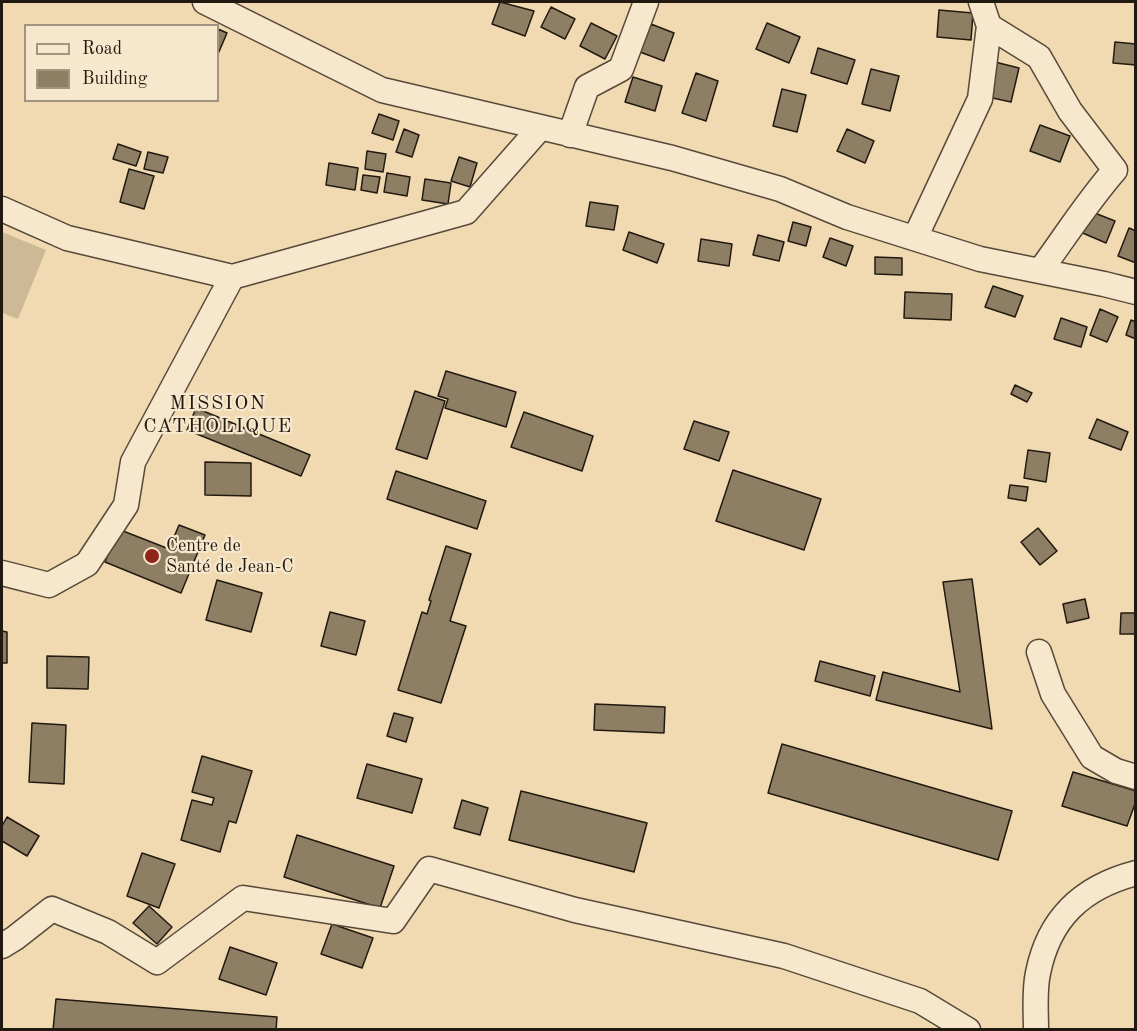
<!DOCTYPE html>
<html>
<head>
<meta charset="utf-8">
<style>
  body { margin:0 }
  #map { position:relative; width:1137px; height:1031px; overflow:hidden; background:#f1dab2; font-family:"Old Standard TT",serif }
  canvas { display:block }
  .frame { position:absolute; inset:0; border:3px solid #221a10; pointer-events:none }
  .legend { position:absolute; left:24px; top:24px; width:195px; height:78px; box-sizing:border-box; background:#f6e7cd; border:2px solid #a19581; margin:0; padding:8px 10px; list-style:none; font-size:18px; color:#221a10 }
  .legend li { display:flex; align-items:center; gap:12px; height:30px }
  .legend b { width:30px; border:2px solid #a19581 }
</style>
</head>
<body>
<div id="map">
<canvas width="1137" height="1031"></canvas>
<div class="frame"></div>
<ul class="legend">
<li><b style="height:8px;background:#f6e7cd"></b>Road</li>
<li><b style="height:16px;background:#8e7e64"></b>Building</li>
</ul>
</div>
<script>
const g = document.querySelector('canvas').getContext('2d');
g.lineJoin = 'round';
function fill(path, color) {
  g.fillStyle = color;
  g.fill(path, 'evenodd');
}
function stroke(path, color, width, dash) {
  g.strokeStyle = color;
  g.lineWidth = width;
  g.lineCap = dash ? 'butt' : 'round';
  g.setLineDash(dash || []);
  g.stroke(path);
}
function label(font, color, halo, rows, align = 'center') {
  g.font = font + ' "Old Standard TT",serif';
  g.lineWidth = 4.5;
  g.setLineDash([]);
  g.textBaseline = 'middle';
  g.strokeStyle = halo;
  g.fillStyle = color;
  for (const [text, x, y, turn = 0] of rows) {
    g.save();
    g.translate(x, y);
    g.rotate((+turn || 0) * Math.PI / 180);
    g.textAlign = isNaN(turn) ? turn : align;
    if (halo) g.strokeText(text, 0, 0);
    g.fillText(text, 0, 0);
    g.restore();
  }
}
fill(new Path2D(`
  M2,232L46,250L18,319L2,313Z`), '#ceb996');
const building = new Path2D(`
  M500,2L534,11L525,36L492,24Z
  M551,7L575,19L565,39L541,27Z
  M939,10L973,13L971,40L937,37Z
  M591,23L617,36L605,59L580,46Z
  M767,23L800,37L789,63L756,49Z
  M651,24L674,33L664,61L640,52Z
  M218,29L227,33L218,54Z
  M1115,42L1136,44V65L1113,63Z
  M818,48L855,60L847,84L811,73Z
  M995,62L1019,68L1011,102L988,97Z
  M871,69L899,76L890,111L862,104Z
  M696,73L718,81L706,121L682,113Z
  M633,77L662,86L655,111L625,102Z
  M782,89L806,95L797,132L773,126Z
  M379,114L399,121L393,140L372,133Z
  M1040,125L1070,136L1060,162L1030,151Z
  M404,129L419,135L412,157L396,152Z
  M847,129L874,141L865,163L837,151Z
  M118,144L141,152L136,166L113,159Z
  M367,151L386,154L383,172L365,169Z
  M148,152L168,157L163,173L144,169Z
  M459,157L477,163L470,187L451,181Z
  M329,163L358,168L355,190L326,185Z
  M129,169L154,176L144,209L120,202Z
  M387,173L410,177L407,196L384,192Z
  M363,175L380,177L377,193L361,190Z
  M425,179L451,183L448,204L422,200Z
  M590,202L618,206L614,230L586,226Z
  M1087,210L1115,221L1106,243L1078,231Z
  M793,222L811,227L806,246L788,241Z
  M1129,228L1136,231V263L1118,256Z
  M629,232L664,244L657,263L623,250Z
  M758,235L784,242L779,261L753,255Z
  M830,238L853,246L846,266L823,257Z
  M701,239L732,244L729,266L698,261Z
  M875,257L902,258V275L875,274Z
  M993,286L1023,296L1015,317L985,307Z
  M905,292L952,294L951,320L904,318Z
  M1100,309L1118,317L1107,342L1090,335Z
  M1061,318L1087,327L1081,347L1054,339Z
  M1131,320L1136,322V339L1126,335Z
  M446,371L516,392L506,427L445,408L448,399L438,396Z
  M1015,385L1032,393L1027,402L1011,394Z
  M415,391L445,401L427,459L396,449Z
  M196,408L310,455L301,476L187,430Z
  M524,412L593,436L582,471L511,447Z
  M1097,419L1128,432L1121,450L1089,438Z
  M694,421L729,432L719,461L684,449Z
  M1028,450L1050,453L1046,482L1024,478Z
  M205,462L251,463V496L205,495Z
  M733,470L821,499L804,550L716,521Z
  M396,471L486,501L477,529L387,499Z
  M1010,485L1028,487L1026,501L1008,498Z
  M179,525L205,535L181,593L105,562L118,529L169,549Z
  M1038,528L1057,551L1040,565L1021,542Z
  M446,546L471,554L450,621L466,626L441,703L398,690L422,612L427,614L431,601L429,600Z
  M972,579L992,729L876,700L883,672L960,692L943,582Z
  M217,580L262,593L251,632L206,620Z
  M1085,599L1089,618L1067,623L1063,604Z
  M330,612L365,621L356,655L321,646Z
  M1121,613H1136V634H1120Z
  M2,631L7,632V663H2Z
  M47,656L89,657L88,689L47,688Z
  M820,661L875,676L870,696L815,681Z
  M595,704L665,707L664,733L594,730Z
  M394,713L413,718L406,742L387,736Z
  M32,723L66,725L64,784L29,782Z
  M782,744L1012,811L998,860L768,793Z
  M202,756L252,771L236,823L229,821L220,852L181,840L192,800L212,805L214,798L192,792Z
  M367,764L422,779L412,813L357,798Z
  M1073,772L1136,791V801L1127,826L1062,806Z
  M521,791L647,823L634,872L509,840Z
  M462,800L488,808L480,835L454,828Z
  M7,817L39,836L27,856L2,841V826Z
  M297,835L394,866L380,908L284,877Z
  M142,853L175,864L159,908L127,896Z
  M149,906L172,927L157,944L133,923Z
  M332,924L373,938L362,968L321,954Z
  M230,947L277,963L266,995L219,979Z
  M56,999L277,1017L276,1030H53Z`);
fill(building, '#8e7e64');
stroke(building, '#221a10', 1.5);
const minor = new Path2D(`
  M205,2L382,90L672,158L780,189L847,217L980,259L1104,284L1136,292
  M989,26L1039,57L1070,111L1115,170C1087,202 1065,237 1040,271
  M570,135L587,87L621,69L646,2
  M2,209L67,238L232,277
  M915,238L980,99L989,26L981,2
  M2,573L49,585L87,564L126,505L133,462L232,277L466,212L540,128
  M1039,652L1053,694L1092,757L1116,771L1136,777
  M2,946L15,938L52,909L108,932L157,962L243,898L393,921L429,869L575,910L784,956L920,1001L968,1030
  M1036,1030C1036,1012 1034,991 1038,973C1049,918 1082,887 1136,873`);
stroke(minor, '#564a38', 27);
stroke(minor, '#f6e7cd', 24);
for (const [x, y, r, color] of [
  [152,556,8,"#8f2418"]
]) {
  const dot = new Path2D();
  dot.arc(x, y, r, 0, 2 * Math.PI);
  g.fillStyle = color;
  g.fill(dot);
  stroke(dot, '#f6e7cd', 2);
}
label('18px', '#221a10', '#f6e7cd', [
  ["Centre de",166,546],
  ["Santé de Jean-C",166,567]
], 'left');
g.letterSpacing = '1.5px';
label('20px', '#221a10', '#f6e7cd', [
  ["MISSION",218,404],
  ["CATHOLIQUE",218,427]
]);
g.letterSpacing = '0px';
</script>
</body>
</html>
